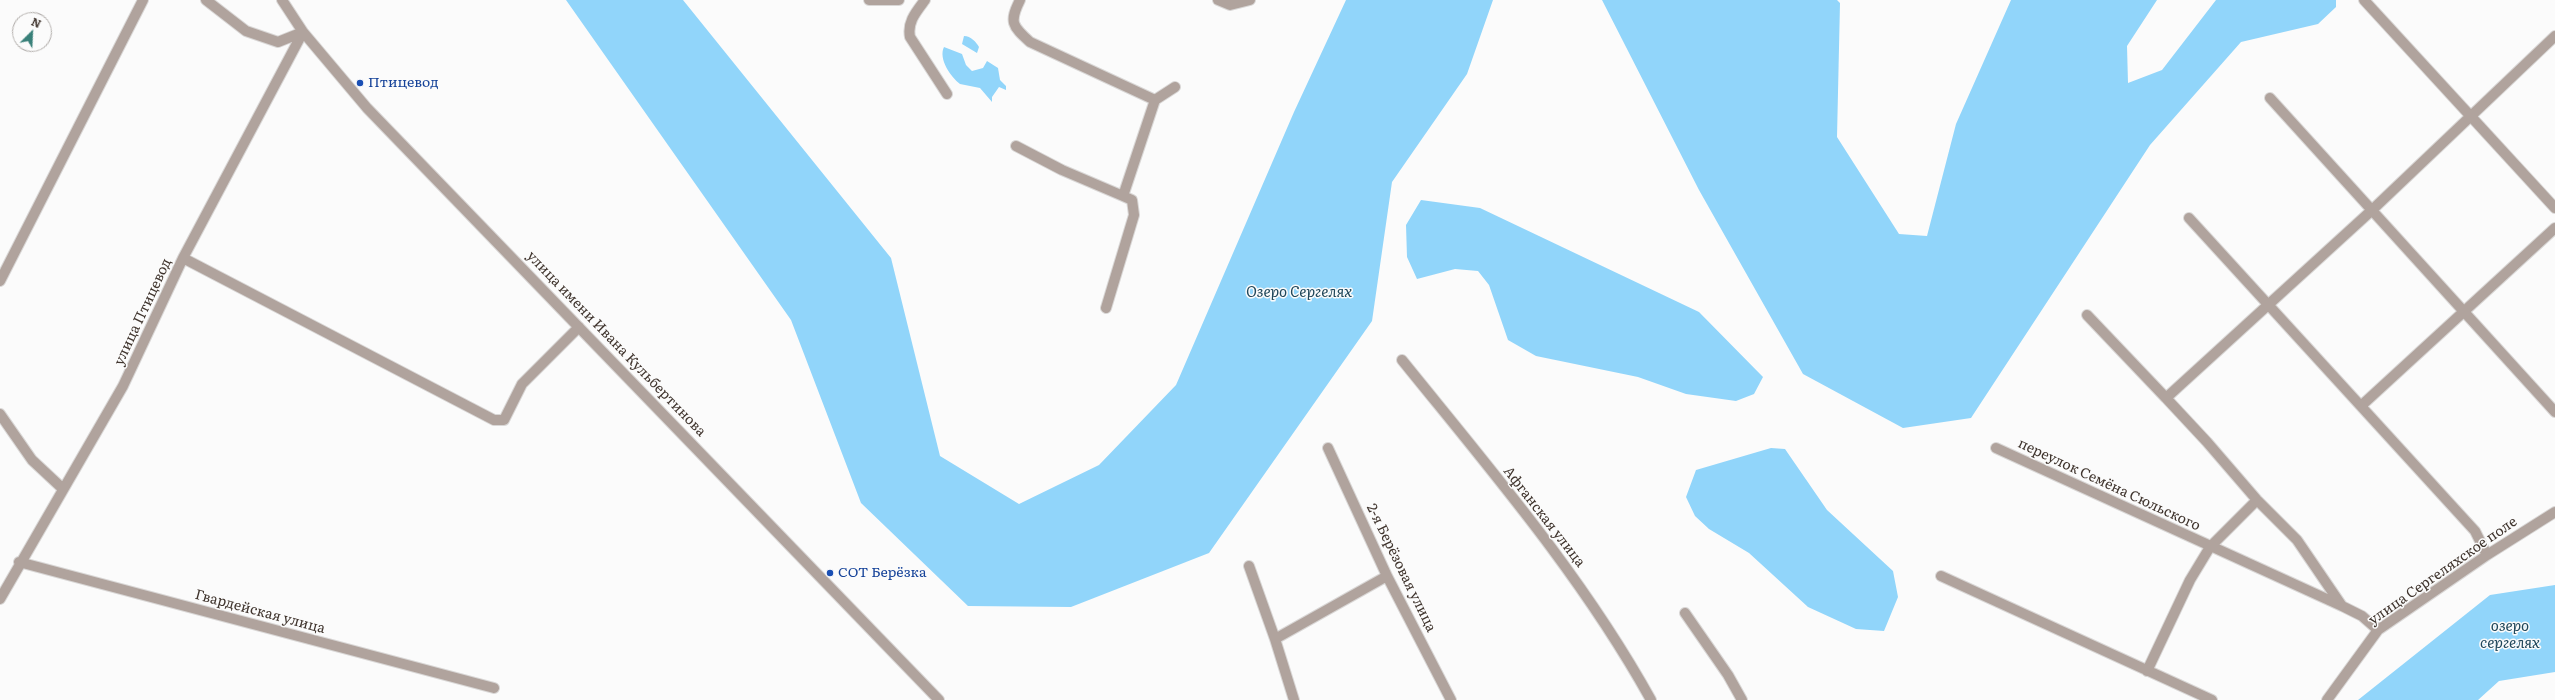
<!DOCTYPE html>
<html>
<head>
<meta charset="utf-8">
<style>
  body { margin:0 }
  #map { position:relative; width:2555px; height:700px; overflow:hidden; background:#fbfbfb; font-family:Literata,serif }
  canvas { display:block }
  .north { position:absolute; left:12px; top:12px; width:40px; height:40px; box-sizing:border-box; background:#fbfbfb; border:1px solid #b0aca9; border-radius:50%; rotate:24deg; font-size:11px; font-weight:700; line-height:16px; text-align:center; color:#40352e }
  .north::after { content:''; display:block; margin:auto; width:14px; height:18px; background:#398079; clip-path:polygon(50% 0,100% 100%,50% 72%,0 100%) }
</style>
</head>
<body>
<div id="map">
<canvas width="2555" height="700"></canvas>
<div class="north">N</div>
</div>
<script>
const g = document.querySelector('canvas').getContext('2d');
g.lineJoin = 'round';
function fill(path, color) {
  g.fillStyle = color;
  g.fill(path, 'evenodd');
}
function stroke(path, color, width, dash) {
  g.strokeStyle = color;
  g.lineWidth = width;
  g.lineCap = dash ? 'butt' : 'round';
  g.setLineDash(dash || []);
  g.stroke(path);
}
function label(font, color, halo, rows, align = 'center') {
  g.font = font + ' Literata,serif';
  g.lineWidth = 3;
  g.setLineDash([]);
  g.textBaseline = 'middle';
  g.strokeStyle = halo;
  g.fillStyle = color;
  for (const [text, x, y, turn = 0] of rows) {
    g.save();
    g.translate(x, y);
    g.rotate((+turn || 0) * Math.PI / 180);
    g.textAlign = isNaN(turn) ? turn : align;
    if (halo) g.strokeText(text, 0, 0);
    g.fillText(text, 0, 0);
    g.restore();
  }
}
fill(new Path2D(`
  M566,0H683L891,258L940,456L1019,504L1099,465L1176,385L1294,112L1346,0H1493L1467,74L1392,182L1372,321L1209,553L1071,607L968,606L861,503L791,320Z
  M1602,0H1837L1840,3L1837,137L1899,234L1927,236L1956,124L2011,0H2157L2127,46L2128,83L2162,70L2216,0H2336V7L2318,24L2241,42L2150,145L1971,418L1903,428L1803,374L1699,190Z
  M964,36C971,36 976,42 979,47L977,53L962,44Z
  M944,47L962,54L966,65L972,71L983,68L987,61L998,68L1000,80L1006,86V90L999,87L992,97V102L980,88L960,84C951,77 938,59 944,47Z
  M1421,200L1480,208L1699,312L1763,377L1754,394L1736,401L1686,394L1638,377L1536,356L1508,340L1489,285L1478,271L1455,269L1417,279L1407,257L1406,225Z
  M1771,448L1785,449L1827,510L1893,571L1898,597L1884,631L1856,629L1808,607L1749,553L1709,529L1695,516L1686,497L1696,470Z
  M2555,585V672L2499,681L2478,700H2358L2490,595Z`), '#91d5fa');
const minor = new Path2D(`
  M206,0L246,31L278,42L303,32
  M282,0L303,32L367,108L939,700
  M869,0H899
  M925,0C916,12 907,22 910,37L947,94
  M1020,0C1009,22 1012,26 1030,42L1155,100L1175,87
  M1218,0L1230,5L1250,0
  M2364,0L2555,208
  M2270,98L2555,412
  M1016,146L1062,170L1123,196L1155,100
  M2189,218L2475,531L2487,555
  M183,258L494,420H504L522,384L579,327
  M0,281L143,0
  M1106,308L1134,215L1132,200L1123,196
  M2087,315L2166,398L2371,211L2555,36
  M1402,360C1490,469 1583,577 1651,700
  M2166,398L2207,442L2257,500L2297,540L2342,606
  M2362,405L2555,228
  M0,414L32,460L62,488
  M1328,448L1387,576L1451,700
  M1996,448L2342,606L2362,616L2378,630
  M19,562L494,688
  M1249,566L1275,639L1294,700
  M1941,576L2212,700
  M0,599L123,386L183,258L303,32
  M1685,613L1728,675L1742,700
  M1275,639L1387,576
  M2147,671L2190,580L2210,547L2257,500
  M2327,700L2378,630L2487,555L2555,512`);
stroke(minor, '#d9d7d6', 12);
stroke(minor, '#b0a39d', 10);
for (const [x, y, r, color] of [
  [360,83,4,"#1a4fb4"],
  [830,573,4,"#1a4fb4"]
]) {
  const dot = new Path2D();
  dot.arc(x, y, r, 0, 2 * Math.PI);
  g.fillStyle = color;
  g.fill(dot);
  stroke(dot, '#fbfbfb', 1.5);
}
label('14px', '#164399', '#fbfbfb', [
  ["Птицевод",368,83],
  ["СОТ Берёзка",838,573]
], 'left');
label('14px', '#40352e', '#fbfbfb', [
  ["улица Птицевод",143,312,-65],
  ["улица имени Ивана Кульбертинова",616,344,46],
  ["переулок Семёна Сюльского",2109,485,25],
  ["Афганская улица",1544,517,52],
  ["2-я Берёзовая улица",1401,568,64],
  ["улица Сергеляхское поле",2443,571,-35],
  ["Гвардейская улица",260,612,15]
]);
label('italic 15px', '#20475a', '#fbfbfb', [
  ["Озеро Сергелях",1299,293],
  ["озеро",2510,627],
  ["сергелях",2510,644]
]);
</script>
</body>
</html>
